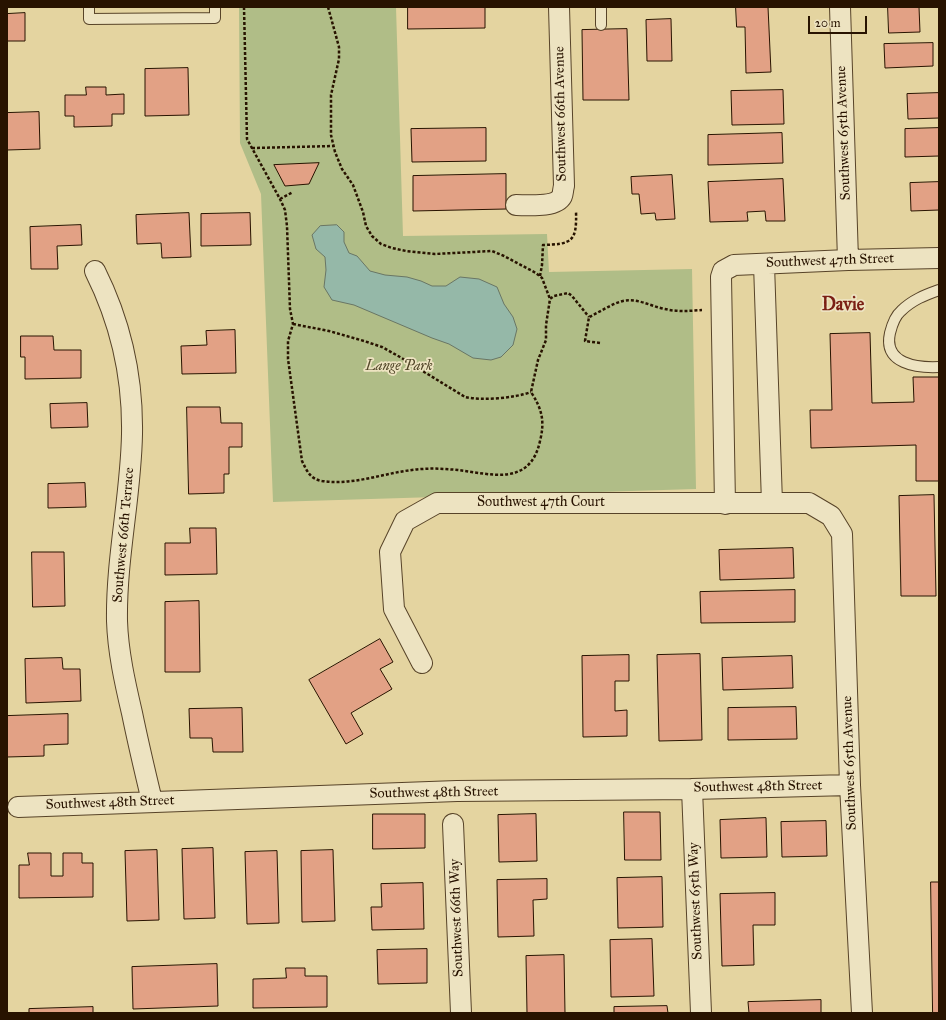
<!DOCTYPE html>
<html>
<head>
<meta charset="utf-8">
<style>
  body { margin:0 }
  #map { position:relative; width:946px; height:1020px; overflow:hidden; background:#e4d4a0; font-family:"IM FELL Great Primer",serif }
  canvas { display:block }
  .frame { position:absolute; inset:0; border:8px solid #281300; pointer-events:none }
  .scale { position:absolute; left:808px; top:16px; width:59px; height:18px; box-sizing:border-box; border:2px solid #281300; border-top:0; padding-left:5px; font-size:12px; line-height:14px; white-space:nowrap; color:#281300; -webkit-text-stroke:3px #ede3c1; paint-order:stroke }
</style>
</head>
<body>
<div id="map">
<canvas width="946" height="1020"></canvas>
<div class="frame"></div>
<div class="scale">20 m</div>
</div>
<script>
const g = document.querySelector('canvas').getContext('2d');
g.lineJoin = 'round';
function fill(path, color) {
  g.fillStyle = color;
  g.fill(path, 'evenodd');
}
function stroke(path, color, width, dash) {
  g.strokeStyle = color;
  g.lineWidth = width;
  g.lineCap = dash ? 'butt' : 'round';
  g.setLineDash(dash || []);
  g.stroke(path);
}
function label(font, color, halo, rows, align = 'center') {
  g.font = font + ' "IM FELL Great Primer",serif';
  g.lineWidth = 3.5;
  g.setLineDash([]);
  g.textBaseline = 'middle';
  g.strokeStyle = halo;
  g.fillStyle = color;
  for (const [text, x, y, turn = 0] of rows) {
    g.save();
    g.translate(x, y);
    g.rotate((+turn || 0) * Math.PI / 180);
    g.textAlign = isNaN(turn) ? turn : align;
    if (halo) g.strokeText(text, 0, 0);
    g.fillText(text, 0, 0);
    g.restore();
  }
}
fill(new Path2D(`
  M239,7H396L403,236L547,234L549,272L692,269L696,489L273,502L261,194L240,143Z`), '#b0bd87');
const water = new Path2D(`
  M337,225L344,232V242L349,253L357,256L370,271L385,275L407,277L421,281L432,286H446L460,277L479,279L497,287L504,304L513,317L517,329L513,345L501,357L491,360L473,358L449,344L432,338L354,305L332,300L324,287L326,270L325,257L316,249L312,235L320,226Z`);
fill(water, '#95b8a8');
stroke(water, '#697665', 1);
const building = new Path2D(`
  M408,7H485V28L408,29Z
  M736,7H768L771,72L746,73L745,27H737Z
  M888,7H919L920,32L889,33Z
  M25,13V41H7V14Z
  M671,19L672,61H647L646,20Z
  M627,29L629,100H583L582,30Z
  M933,43V66L885,68L884,44Z
  M188,68L189,115L145,116V69Z
  M86,87H106V95L124,94V114H112V126L74,127V116H65V95H86Z
  M783,90L784,124L732,125L731,91Z
  M939,93V118L908,119L907,94Z
  M39,112L40,149L7,150V113Z
  M486,128V161L412,162L411,129Z
  M939,128V156L905,157V129Z
  M782,133L783,163L708,165V135Z
  M319,163L309,184L285,186L274,165Z
  M506,174V209L413,211V176Z
  M672,175L675,219L656,220L655,213L641,214L639,194H632L631,177Z
  M783,179L785,221H766L765,211L747,212L748,221L710,222L708,182Z
  M939,182V210L911,211L910,183Z
  M189,213L191,257L162,258L161,243L137,244L136,215Z
  M250,213L251,245L201,246V214Z
  M81,225L82,245L57,246L58,269H31L30,227Z
  M235,330L236,373L182,374L181,346L207,345L206,331Z
  M870,333L872,403L914,402L913,377H939V481H916V445L811,448L810,410H832L830,334Z
  M21,336H53L54,350H81V378L25,379V357H21Z
  M87,403L88,427L51,428L50,404Z
  M187,407H220L221,423H242V447H229V474H224V493L189,494Z
  M85,483L86,507L48,508V484Z
  M934,495L936,596H901L899,496Z
  M190,528H216L217,574L165,575V543H190Z
  M793,548L794,578L720,580L719,550Z
  M32,552H64L65,606L33,607Z
  M795,590V622L701,623L700,592Z
  M199,601L200,672H165V602Z
  M380,639L393,662L380,669L392,689L351,713L363,734L346,744L309,680Z
  M700,654L702,740L659,741L657,655Z
  M629,655V681H615V711L627,710V736L583,737L582,656Z
  M792,656L793,688L723,690L722,658Z
  M62,658L63,669H80L81,701L26,703L25,659Z
  M796,707L797,739L728,740V708Z
  M242,708L243,752H213L212,738H190L189,709Z
  M68,714V744L44,745V756L7,757V716Z
  M624,812H660L661,860H625Z
  M373,814H425V848L373,849Z
  M536,814L537,861L499,862L498,815Z
  M766,818L767,857L721,858L720,820Z
  M826,821L827,856L782,857L781,822Z
  M213,848L215,918L184,919L182,849Z
  M157,850L159,920L127,921L125,851Z
  M333,850L335,921L302,922L301,851Z
  M277,851L279,923L247,924L245,852Z
  M28,853H51V876H63V853H82V863H93V897L19,898V865H29Z
  M662,877L663,927L618,928L617,878Z
  M547,879V899L533,900L534,936L498,937L497,880Z
  M931,882H939V1013H933Z
  M423,883L424,929L372,930L371,907H382L381,884Z
  M775,893V925H753L754,965L722,966L720,894Z
  M652,939L654,996L611,997L610,940Z
  M427,949V983L378,984L377,950Z
  M564,955L565,1013H527L526,956Z
  M217,964L218,1006L133,1009L132,967Z
  M286,968H305V976H327V1007L253,1008V979L286,978Z
  M821,1000V1013H749L748,1002Z
  M667,1006L668,1013H614V1007Z
  M93,1007V1013H29V1009Z`);
fill(building, '#e2a185');
stroke(building, '#281300', 1);
const lane = new Path2D(`
  M89,7V19L215,18V7
  M601,7V25
  M939,290C925,295 912,300 901,311C895,316 892,325 890,333C883,364 917,368 939,367`);
const street = new Path2D(`
  M840,7L848,260
  M516,205C527,205 556,208 562,196C563,194 563,189 564,186L559,7
  M764,264L772,503
  M95,271C120,321 133,377 132,434C131,496 116,558 117,621C118,652 125,683 132,713C138,742 145,772 152,801
  M725,504L721,277L723,271L734,265L848,260L939,258
  M422,663L394,609L390,552L405,521L437,503H809L831,516L842,534L850,785L862,1013
  M692,789L701,1013
  M18,807L457,791L692,789L850,785
  M453,824L461,1013`);
stroke(lane, '#574328', 12);
stroke(street, '#574328', 22);
stroke(new Path2D(`
  M244,7L247,139L280,199L285,210L287,226L290,309L293,324L288,341V359L302,461C307,471 310,479 322,481C356,486 388,471 422,469C434,468 446,469 458,470C491,474 530,487 540,441C545,421 542,409 531,392L538,360L546,340V325L550,299L554,296L568,293L572,296L589,317
  M328,7L339,47V59L331,95V135L335,152L342,169L353,185L363,212L366,226L372,236L381,244L392,248L406,251L435,254L492,251L504,256L536,273L542,278L550,299
  M252,148L333,146
  M280,199L293,192
  M540,276L542,265L543,245C572,244 577,242 576,211
  M293,324L329,331L364,341L382,347L400,357L465,397C482,401 515,398 531,392
  M600,343L585,341L589,317C600,312 611,304 623,301C638,298 650,306 665,309C677,312 689,311 702,310`), '#281300', 2.5, [3, 2]);
stroke(lane, '#ede3c1', 10);
stroke(street, '#ede3c1', 20);
label('14px', '#281300', '#ede3c1', [
  ["Southwest 66th Avenue",561,114,-91],
  ["Southwest 65th Avenue",844,133,-92],
  ["Southwest 47th Street",830,261,-2],
  ["Southwest 47th Court",541,503],
  ["Southwest 66th Terrace",124,535,-85],
  ["Southwest 65th Avenue",850,763,-92],
  ["Southwest 48th Street",758,787,-1],
  ["Southwest 48th Street",434,793,-1],
  ["Southwest 48th Street",110,803,-2],
  ["Southwest 65th Way",696,901,-92],
  ["Southwest 66th Way",457,918,-92]
]);
label('italic 14px', '#514628', '#ede3c1', [
  ["Lange Park",399,367]
]);
label('bold 18px', '#7a1f14', '#ede3c1', [
  ["Davie",843,306]
]);
</script>
</body>
</html>
